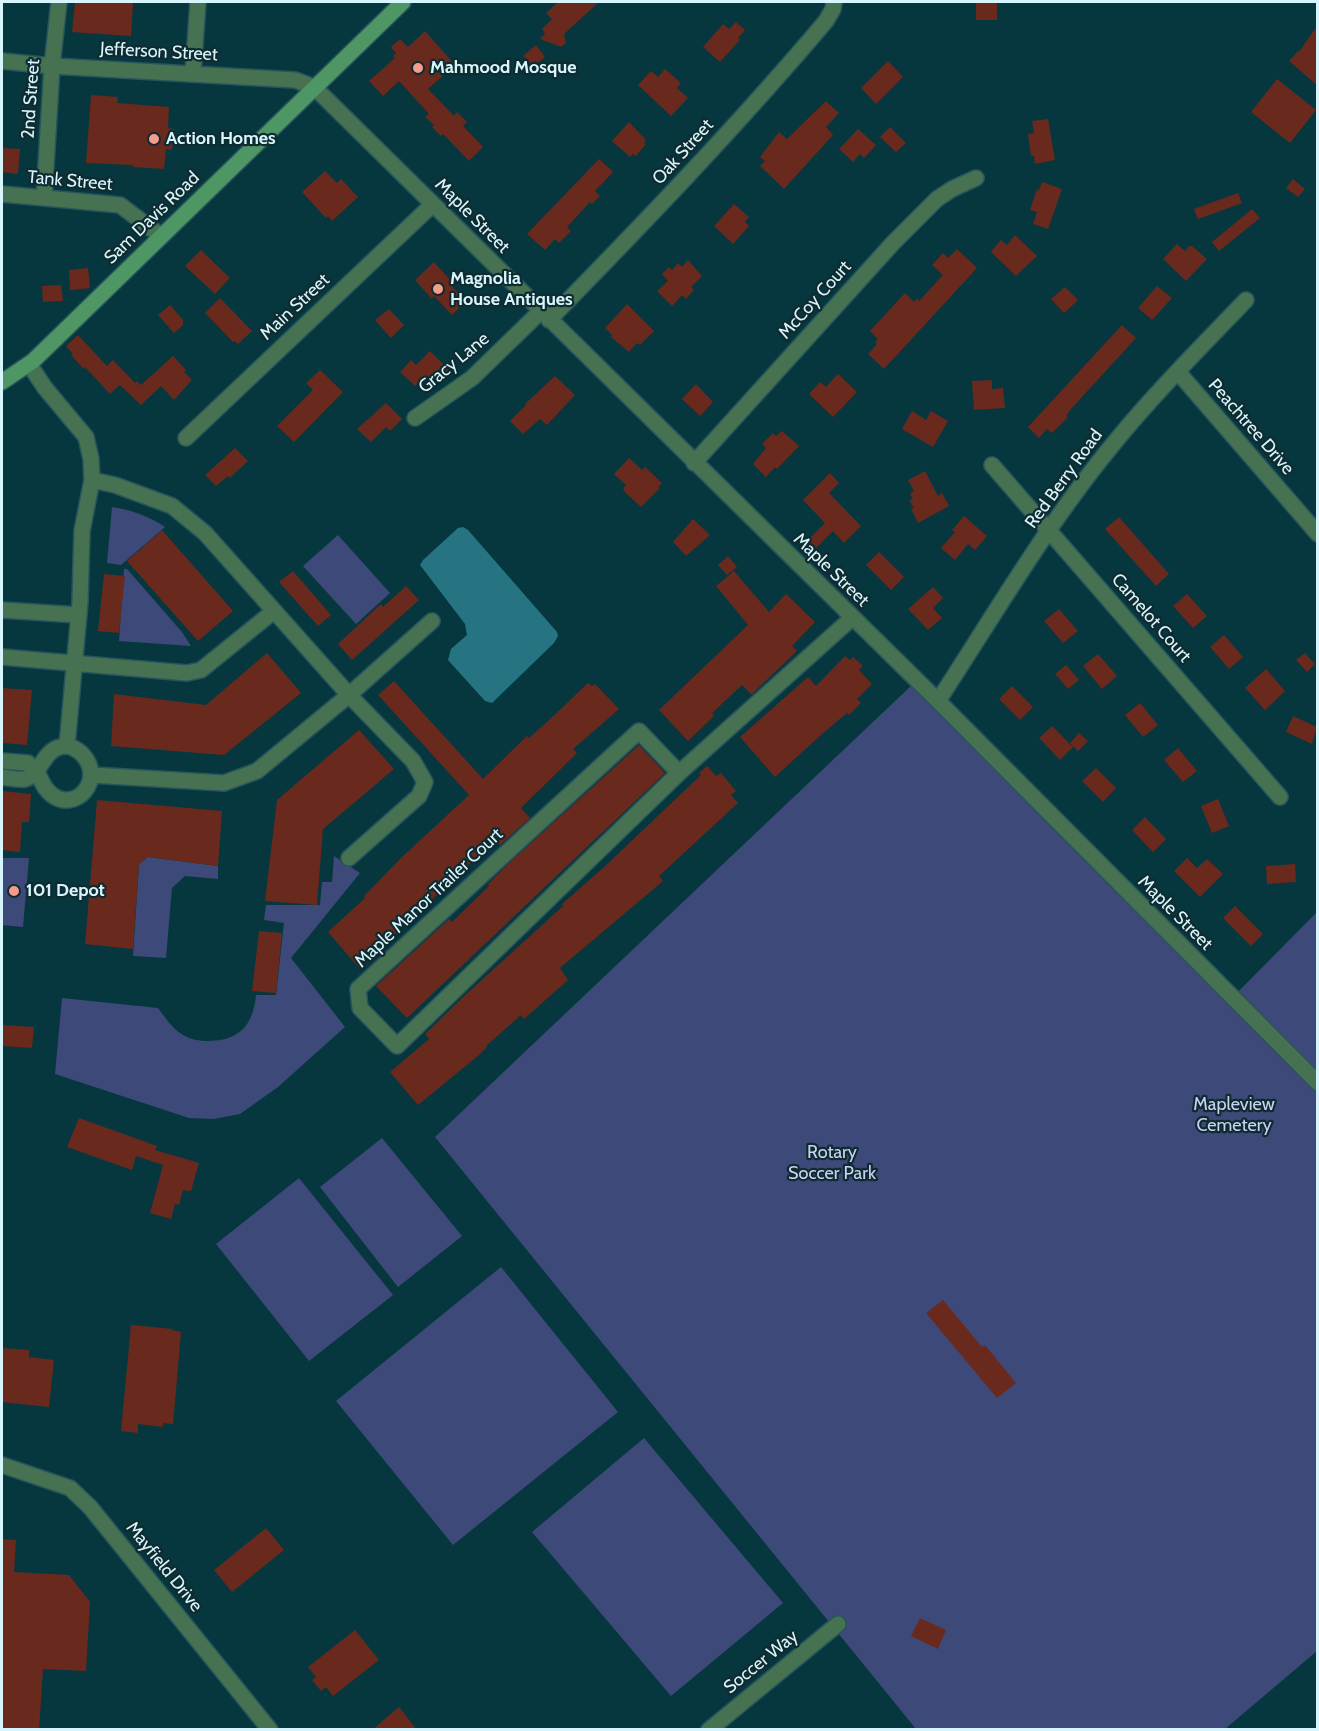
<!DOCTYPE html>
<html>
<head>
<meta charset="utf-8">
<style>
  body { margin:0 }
  #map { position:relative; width:1319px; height:1731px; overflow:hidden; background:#06373f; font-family:Cabin,sans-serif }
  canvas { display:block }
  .frame { position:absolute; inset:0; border:3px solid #d6f5fc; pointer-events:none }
</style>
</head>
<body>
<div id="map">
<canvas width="1319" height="1731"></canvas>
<div class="frame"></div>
</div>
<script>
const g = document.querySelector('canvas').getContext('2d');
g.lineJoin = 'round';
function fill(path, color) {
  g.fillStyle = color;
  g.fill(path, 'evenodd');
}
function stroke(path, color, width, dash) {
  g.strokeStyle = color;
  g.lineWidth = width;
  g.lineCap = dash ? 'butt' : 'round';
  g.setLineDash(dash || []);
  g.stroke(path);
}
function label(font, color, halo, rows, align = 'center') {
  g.font = font + ' Cabin,sans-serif';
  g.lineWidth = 4.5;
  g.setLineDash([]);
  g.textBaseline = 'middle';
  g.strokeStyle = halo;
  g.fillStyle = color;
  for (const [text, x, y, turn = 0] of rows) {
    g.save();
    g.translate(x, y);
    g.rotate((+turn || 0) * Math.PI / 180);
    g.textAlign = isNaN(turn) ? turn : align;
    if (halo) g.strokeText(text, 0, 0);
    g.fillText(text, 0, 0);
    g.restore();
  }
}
fill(new Path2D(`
  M112,507C131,510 149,516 165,527L121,565L107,563Z
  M338,535L390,593L356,624L303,566Z
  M124,569H127L182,632L191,646L119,641Z
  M912,685L1230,1000L1317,912V1651L1225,1729H916L435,1137Z
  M334,856L360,873L291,958L345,1027L278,1087L240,1114L214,1119L189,1118L55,1074L62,998L158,1008C165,1017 171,1027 180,1033C188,1039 198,1041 207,1041C239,1041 253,1026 256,995H276L284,923L264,920L266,905H320L322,882H332Z
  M148,857L218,866V879L185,876L172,888L166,958L133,956L139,864Z
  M2,858H29L23,927L2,925Z
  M382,1138L462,1236L398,1287L320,1187Z
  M299,1178L393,1295L309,1361L216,1244Z
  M501,1267L618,1412L453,1545L336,1401Z
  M644,1438L783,1603L671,1696L532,1532Z`), '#3d4978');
fill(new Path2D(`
  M463,527L468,530L557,632L558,636L554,643L492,703L485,701L448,660L451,649L467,635L465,624L420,565L423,560L458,528Z`), '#267482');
fill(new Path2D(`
  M75,2H133L131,36L72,32Z
  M558,2H599L564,34L566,43L561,47L540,39L545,34L542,29L552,19L546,13Z
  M976,2H997V20H976Z
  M736,22L745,30L738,38L740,40L720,62L703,47L723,24L729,29Z
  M1317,26V85L1289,61L1298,51L1299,52Z
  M425,31L455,65L428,89L454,116L457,112L467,122L463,126L483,147L469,161L443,134L441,136L432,127L434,125L425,117L429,114L399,81L383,96L369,81L395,58L393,56L396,53L391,47L400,39L408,47Z
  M536,45L545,57L533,67L523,56Z
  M888,61L903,77L876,104L861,88Z
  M665,69L681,83L677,88L688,98L671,116L638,85L651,71L658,77Z
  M1277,79L1316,110L1290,143L1251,112Z
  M91,95L118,97L117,103L169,107L168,128L174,129L172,150L166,149L164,169L133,167V165L86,163Z
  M826,101L839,113L826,127L833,135L784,189L760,166L765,161L760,157L779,132L787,139Z
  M1048,119L1055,160L1035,164L1034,156H1031L1028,134L1034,133L1032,121Z
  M629,122L646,140L644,143L646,144L636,156L633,154L630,157L612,141Z
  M890,127L906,143L896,152L880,137Z
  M858,129L876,145L864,158L860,154L853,162L839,149Z
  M2,148L20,149L18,174L2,172Z
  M599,159L613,172L595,191L600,196L592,204L590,202L567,227L571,231L559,243L555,239L545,250L527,234Z
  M325,171L337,183L341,179L358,197L332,221L328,216L326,218L302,192Z
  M1293,179L1305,189L1298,197L1286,188Z
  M1042,182L1062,189L1048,229L1033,224L1037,212L1030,210L1037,189L1039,190Z
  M1238,193L1242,203L1198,219L1194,209Z
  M734,204L749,217L745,222L749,226L733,244L714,226Z
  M1252,209L1260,218L1219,251L1212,242Z
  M1015,235L1037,256L1016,276L991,252L1001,240L1007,245Z
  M1177,244L1185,251L1189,246H1192L1207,259L1186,281L1163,259Z
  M957,249L977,268L884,369L868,354L877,344L875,342L878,339L870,331L905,293L914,302L917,298L919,301L943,275L932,265L943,253L948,258Z
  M201,250L230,278L215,294L185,266Z
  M688,260L702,276L691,287L694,290L686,299L682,295L672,306L657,291L668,281L662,274L669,267L672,270L678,263L682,267Z
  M434,262L451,281L452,286L465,302L452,315L434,296L432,299L415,280Z
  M88,268L90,288L70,290L69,270Z
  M61,285L63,301L43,302L42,286Z
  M1157,286L1172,298L1152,320L1138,308Z
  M1065,287L1078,300L1064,313L1051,299Z
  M220,298L252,331L238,344L235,341L233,342L205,313Z
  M627,304L654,331L640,345L637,343L629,352L611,337L612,335L605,328Z
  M170,305L183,320V325L174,333L158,315Z
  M389,309L404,325L391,338L375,320Z
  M1122,325L1136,338L1071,409L1066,416L1068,417L1052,433L1047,429L1039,438L1028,427Z
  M78,335L107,366L113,360L135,383L137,381L141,385L173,356L186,370L184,372L192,380L174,400L161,386L141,405L120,385L110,394L85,367L84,369L71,355L73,354L66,346Z
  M430,351L450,371L438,383L432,378L429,381L424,377L415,386L400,372L411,360L416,365Z
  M320,370L343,392L294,442L277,426L313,390L306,383Z
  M838,374L857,392L833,417L809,394L820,382L826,387Z
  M555,376L575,395L547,425L540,419L523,434L510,421L526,405L525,404Z
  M992,380V389L1003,388L1005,408L974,410L972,381Z
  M696,384L713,402L700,416L682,399Z
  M386,403L402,419L390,431L386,427L371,442L357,429Z
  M912,411L926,420L931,411L948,421L933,447L902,429Z
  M782,431L799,446L777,469L775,467L766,477L753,464L766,448L762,444L773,433L776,436Z
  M235,448L248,461L230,478L228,476L216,486L205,475Z
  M629,458L642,470L645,467L662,483L658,487L660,488L641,507L626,493L623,489L626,485L614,474Z
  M925,471L938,496L942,493L949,506L918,523L911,509L914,508L909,500L913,499L910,494L914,491L908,480Z
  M830,473L839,483L829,493L861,526L844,543L833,531L816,548L808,540L825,523L803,500Z
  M964,516L987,536L975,550L968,544L955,560L941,548L955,532L952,530Z
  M1119,517L1169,574L1156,586L1105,529Z
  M693,519L710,535L686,556L673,542Z
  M162,530L233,611L198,641L127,561Z
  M879,552L904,577L891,590L866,565Z
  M728,556L737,567L727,575L718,565Z
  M293,571L331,615L318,626L279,582Z
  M734,571L769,612L786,594L815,622L792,646L797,651L753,693L752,695L742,685L712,713L714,716L688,741L659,710L748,625L716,586Z
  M104,574L125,576L119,633L98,631Z
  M406,586L419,600L352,660L338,644L381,604L383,607Z
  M933,587L943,598L933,608L942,618L928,630L908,609Z
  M1187,594L1207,616L1193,628L1173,606Z
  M1059,609L1078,631L1063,643L1044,621Z
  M1224,635L1243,657L1229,669L1210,647Z
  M267,653L301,693L224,755L111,746L114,694L206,705Z
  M1305,653L1315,664L1307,672L1296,660Z
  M1098,654L1117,676L1102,689L1083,666Z
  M845,656L850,660L853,657L863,666L859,670L872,684L857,699L861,703L849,715L847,713L822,734L775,777L740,737L808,677L816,686Z
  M1066,665L1079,680L1068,689L1055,674Z
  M1266,669L1285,691L1265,710L1245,688Z
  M394,681L483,779L527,736L529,738L547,722L588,683L592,686L595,684L619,709L573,749L577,753L521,808L530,818L500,845L496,841L477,857L359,968L328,932L365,898L364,896L402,857L469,795L378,695Z
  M1012,686L1033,707L1020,720L999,699Z
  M2,688L32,690L27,745L2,743Z
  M1140,703L1158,725L1143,737L1125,715Z
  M1293,716L1317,727L1312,744L1286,732Z
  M1052,726L1073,747L1060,760L1039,738Z
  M359,730L394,769L323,829L317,905L265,901L277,800Z
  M1079,733L1088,741L1078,751L1070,743Z
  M639,745L665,773L407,1018L376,986L449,919L452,922L489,886L488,884L509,863Z
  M1178,748L1197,771L1183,782L1164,760Z
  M707,766L716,776L721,773L736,791L731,795L738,803L659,876L663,881L560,968L568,980L524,1019L521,1015L486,1046L487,1047L479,1055L418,1105L390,1072L429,1039L425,1034L463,997L563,906L562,904L603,868L701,775L699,773Z
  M1096,768L1116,788L1103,802L1082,781Z
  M2,791L31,794L29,822H22L20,852L2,850Z
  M1218,799L1229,826L1212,833L1201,806Z
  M97,800L222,811L218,866L148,857L139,864L133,949L85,944Z
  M1145,817L1166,839L1153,852L1132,830Z
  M1187,858L1197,868L1207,859L1223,874L1200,897L1174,871Z
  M1295,864L1296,882L1267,884L1266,866Z
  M1235,906L1263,934L1251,946L1223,918Z
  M259,931L282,933L276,993L252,991Z
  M2,1025L34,1027L32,1048L2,1046Z
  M79,1118L157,1146L155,1150L199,1163L191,1191L183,1190L179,1205L175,1204L171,1219L150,1213L163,1165L136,1156L132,1170L67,1147Z
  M943,1300L982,1347L985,1345L1016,1383L997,1398L926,1313Z
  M131,1325L173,1329L172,1330L181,1332L173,1424L163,1423V1427L138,1424V1433L121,1431Z
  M2,1348L29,1350V1357L54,1360L49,1407L2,1402Z
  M266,1528L284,1550L232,1592L214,1570Z
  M2,1539L16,1540L14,1572L69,1575L90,1602L86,1671L43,1669L39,1730H2Z
  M920,1618L946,1630L938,1649L911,1636Z
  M355,1630L379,1660L333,1696L326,1687L321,1691L312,1680L316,1677L308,1667Z
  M399,1707L417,1730H372Z`), '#6a291d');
const street = new Path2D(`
  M2,61L52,66L295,80L314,87L938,701L1318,1083
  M193,73L198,2
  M2,194L120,205L161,236
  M44,198L52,66L59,2
  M549,320C644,223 738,125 826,21L833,9L834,2
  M29,364L45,388L86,437L91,459L92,480
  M1178,372L1318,534
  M415,418L472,378L541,311
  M186,438L432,205
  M694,463L893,243L937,199L952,189L976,178
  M992,465L1280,797
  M2,610L79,615
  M2,657L187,673L201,670L274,611
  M938,701C993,617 1046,526 1110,448C1152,396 1200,348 1246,300
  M639,731L679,773L397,1046L360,1008L358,989Z
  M67,746L80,602L82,531L92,480L115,485L172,506L205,533L349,695L413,761L425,782L419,796L349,858
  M2,761L28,763C31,767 35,770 37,773C43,781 41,786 52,795C76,813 106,779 82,754C78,750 71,746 66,746C42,747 43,774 25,779C18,780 8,778 2,777
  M679,773L852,618
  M92,775L224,783L257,771L349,695L432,621
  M2,1465L70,1488L90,1507L270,1730
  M709,1730L838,1624`);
const secondary = new Path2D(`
  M2,382L33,361L403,2`);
stroke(street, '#27555d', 18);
stroke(secondary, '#27555d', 18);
stroke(street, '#467252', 15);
stroke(secondary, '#4e9664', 15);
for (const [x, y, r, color] of [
  [418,68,6,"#f49d8c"],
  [154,139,6,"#f49d8c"],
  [438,289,6,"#f49d8c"],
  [14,891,6,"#f49d8c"]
]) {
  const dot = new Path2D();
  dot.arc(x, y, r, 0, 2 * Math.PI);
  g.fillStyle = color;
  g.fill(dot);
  stroke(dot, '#102b30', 2);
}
label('18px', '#d6f5fc', '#102b30', [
  ["Jefferson Street",159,52,3],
  ["2nd Street",31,99,-86],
  ["Oak Street",683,152,-48],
  ["Tank Street",70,181,5],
  ["Maple Street",472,216,45],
  ["Sam Davis Road",152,218,-44],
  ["McCoy Court",815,300,-48],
  ["Main Street",295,307,-43],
  ["Gracy Lane",454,363,-39],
  ["Peachtree Drive",1251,427,49],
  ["Red Berry Road",1064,479,-54],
  ["Maple Street",831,570,44],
  ["Camelot Court",1151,618,49],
  ["Maple Manor Trailer Court",429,898,-43],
  ["Maple Street",1175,913,45],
  ["Mayfield Drive",164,1567,51],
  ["Soccer Way",761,1662,-39]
]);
label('bold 18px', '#d6f5fc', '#102b30', [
  ["Mahmood Mosque",430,68],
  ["Action Homes",166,139],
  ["Magnolia",450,279],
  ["House Antiques",450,300],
  ["101 Depot",26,891]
], 'left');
label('18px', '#c7d2f5', '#102b30', [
  ["Mapleview",1234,1105],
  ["Cemetery",1234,1126],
  ["Rotary",832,1153],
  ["Soccer Park",832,1174]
]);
</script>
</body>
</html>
